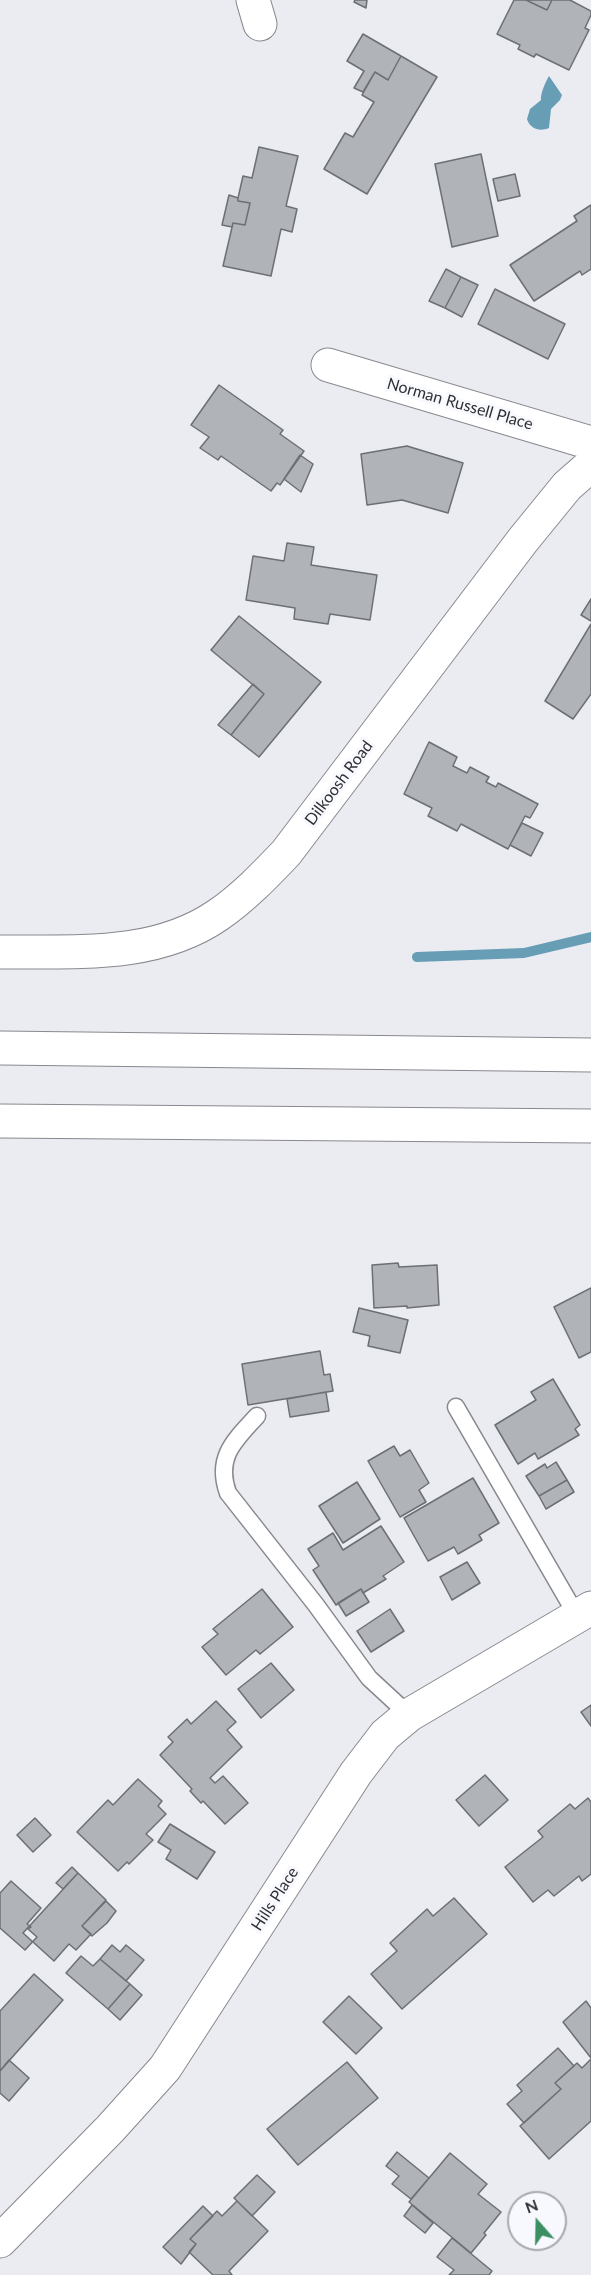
<!DOCTYPE html>
<html>
<head>
<meta charset="utf-8">
<style>
  body { margin:0 }
  #map { position:relative; width:591px; height:2275px; overflow:hidden; background:#eaecf2; font-family:Lato,sans-serif }
  canvas { display:block }
  .north { position:absolute; left:507px; top:2191px; width:60px; height:60px; box-sizing:border-box; background:#f8f9ff; border:2px solid #a8a9ad; border-radius:50%; rotate:340deg; font-size:16px; font-weight:700; line-height:24px; text-align:center; color:#303033 }
  .north::after { content:''; display:block; margin:auto; width:21px; height:27px; background:#3b8f62; clip-path:polygon(50% 0,100% 100%,50% 72%,0 100%) }
</style>
</head>
<body>
<div id="map">
<canvas width="591" height="2275"></canvas>
<div class="north">N</div>
</div>
<script>
const g = document.querySelector('canvas').getContext('2d');
g.lineJoin = 'round';
function fill(path, color) {
  g.fillStyle = color;
  g.fill(path, 'evenodd');
}
function stroke(path, color, width, dash) {
  g.strokeStyle = color;
  g.lineWidth = width;
  g.lineCap = dash ? 'butt' : 'round';
  g.setLineDash(dash || []);
  g.stroke(path);
}
function label(font, color, halo, rows, align = 'center') {
  g.font = font + ' Lato,sans-serif';
  g.lineWidth = 6;
  g.setLineDash([]);
  g.textBaseline = 'middle';
  g.strokeStyle = halo;
  g.fillStyle = color;
  for (const [text, x, y, turn = 0] of rows) {
    g.save();
    g.translate(x, y);
    g.rotate((+turn || 0) * Math.PI / 180);
    g.textAlign = isNaN(turn) ? turn : align;
    if (halo) g.strokeText(text, 0, 0);
    g.fillText(text, 0, 0);
    g.restore();
  }
}
fill(new Path2D(`
  M549,76L562,95L560,100L551,109L549,128C540,132 530,129 527,119L530,109L541,100C540,94 546,81 549,76Z`), '#679eb6');
stroke(new Path2D(`
  M417,957L524,953L591,937`), '#679eb6', 10);
const building = new Path2D(`
  M355,0H367L366,8L354,2Z
  M514,0H526L547,10L552,0H570L591,11V15L585,28L589,30L569,70L536,54L534,57L518,49L520,45L497,34Z
  M526,0H552L547,10Z
  M363,34L401,56L388,80L375,72L363,92L354,88L364,71L347,61Z
  M401,56L437,77L367,194L324,169L345,133L353,137L374,102L362,95L375,72L388,80Z
  M259,147L298,156L286,206L297,209L292,232L281,229L271,276L223,266L233,223L245,225L250,203L238,201V198L243,176L252,178Z
  M481,154L498,236L452,247L435,164Z
  M515,174L520,196L498,201L493,179Z
  M229,195L238,198V201L250,203L245,225L233,223L232,227L222,225Z
  M591,205V269L582,275L580,271L534,301L510,265L577,221L574,216Z
  M446,269L461,277L445,308L429,301Z
  M461,277L478,285L462,317L445,308Z
  M495,289L565,324L548,359L478,324Z
  M219,385L283,430L280,434L304,451L280,485L277,483L271,491L221,456L218,460L200,448L209,437L191,425Z
  M407,446L463,463L448,513L402,500L367,505L361,454Z
  M300,455L313,464L301,492L284,479Z
  M287,543L314,547L311,565L377,575L370,620L330,614L328,624L294,619L295,608L246,600L253,556L284,561Z
  M591,599V621L581,615Z
  M239,616L321,682L259,757L231,735L264,694L211,650Z
  M591,624V694L573,719L545,701Z
  M253,684L264,694L231,735L218,725Z
  M429,742L457,757L453,766L467,773L470,767L489,777L486,782L496,787L498,783L538,804L530,818L525,816L508,849L461,824L457,831L428,816L432,808L404,794Z
  M522,823L543,833L531,856L510,845Z
  M398,1263L399,1267L437,1265L439,1305L407,1308V1306L374,1308L372,1265Z
  M591,1288V1352L579,1358L554,1307Z
  M359,1308L408,1320L400,1353L368,1346L370,1336L353,1332Z
  M320,1351L324,1375L330,1374L333,1391L248,1405L242,1364Z
  M553,1379L580,1425L575,1429L579,1435L538,1459L535,1453L518,1464L495,1425L536,1400L531,1392Z
  M326,1392L329,1411L290,1417L287,1399Z
  M394,1446L400,1456L410,1450L429,1483L419,1490L426,1502L400,1517L368,1461Z
  M556,1462L567,1480L539,1496L526,1476L545,1464L547,1468Z
  M473,1478L499,1523L479,1535L482,1540L458,1554L454,1547L428,1561L404,1518Z
  M567,1480L574,1492L546,1509L539,1496Z
  M357,1482L380,1519L343,1543L319,1506Z
  M381,1526L404,1562L383,1576L386,1579L363,1593L361,1589L336,1605L313,1570L319,1566L308,1549L333,1533L343,1550Z
  M467,1562L480,1583L452,1600L440,1577Z
  M262,1589L293,1627L260,1654L256,1650L226,1675L202,1647L218,1634L213,1629Z
  M361,1589L369,1602L346,1616L338,1603Z
  M390,1609L404,1631L371,1652L357,1631Z
  M271,1663L294,1690L261,1718L238,1689Z
  M216,1701L236,1722L227,1730L242,1747L210,1778L215,1783L223,1776L248,1803L225,1824L203,1801L201,1803L190,1791L192,1789L160,1755L173,1742L168,1737L187,1719L191,1724Z
  M591,1705V1726L581,1712Z
  M485,1775L508,1800L479,1826L456,1800Z
  M138,1779L162,1801L158,1806L166,1814L146,1834L153,1840L129,1864L127,1862L118,1871L77,1832L108,1800L113,1805Z
  M588,1798L591,1802V1874L582,1881L579,1876L554,1896L548,1890L533,1902L505,1867L543,1837L538,1831L570,1804L575,1809Z
  M35,1818L51,1835L33,1852L17,1835Z
  M170,1824L215,1852L197,1879L166,1859L171,1850L158,1842Z
  M72,1867L78,1873L63,1889L56,1883Z
  M78,1873L106,1900L82,1926L91,1934L76,1950L69,1944L54,1961L23,1933Z
  M11,1881L41,1908L27,1924L31,1927L28,1929L37,1937L25,1950L0,1928V1893Z
  M454,1898L487,1934L402,2009L371,1974L397,1951L390,1943L427,1909L433,1916Z
  M106,1901L116,1911L107,1923L92,1936L82,1926Z
  M112,1945L120,1952L126,1945L144,1960L126,1981L100,1959Z
  M81,1956L93,1966L100,1959L130,1984L108,2009L66,1973Z
  M34,1974L63,2000L0,2071V2011Z
  M130,1984L142,1995L120,2020L108,2009Z
  M349,1996L382,2028L356,2054L323,2022Z
  M586,2001L591,2008V2058L563,2022Z
  M558,2048L574,2066L555,2083L561,2089L524,2123L507,2104L522,2091L517,2085Z
  M591,2059V2121L549,2159L520,2126L561,2089L555,2083L577,2063L582,2068Z
  M9,2060L29,2078L9,2101L0,2093V2071Z
  M347,2062L378,2098L298,2165L267,2129Z
  M397,2152L429,2178L411,2199L392,2184L399,2176L386,2166Z
  M450,2153L487,2184L478,2194L501,2212L484,2233L486,2235L471,2253L409,2202Z
  M257,2175L275,2192L252,2216L234,2198Z
  M237,2201L268,2231L229,2271L232,2275H213L189,2252L196,2244L190,2239L217,2211L222,2216Z
  M412,2205L433,2223L425,2233L404,2216Z
  M203,2206L213,2216L190,2239L196,2244L181,2264L163,2247Z
  M452,2238L492,2271L489,2275H449L454,2270L437,2257Z`);
fill(building, '#b0b4b9');
stroke(building, '#6c6f74', 1.5);
const service = new Path2D(`
  M456,1407L577,1616
  M257,1416C235,1440 215,1457 228,1493L316,1605L369,1678L409,1715`);
const minor = new Path2D(`
  M253,0L260,24
  M328,365L591,443
  M0,952C74,951 154,959 218,915C243,898 265,875 286,853L523,540L567,486L591,465
  M0,2241L110,2129L165,2068L356,1773L385,1735L409,1715L591,1608`);
const motorway = new Path2D(`
  M0,1048L591,1055
  M0,1121L591,1126`);
stroke(service, '#88898f', 19);
stroke(minor, '#88898f', 35);
stroke(motorway, '#88898f', 35);
stroke(service, '#fff', 16);
stroke(minor, '#fff', 33);
stroke(motorway, '#fff', 33);
label('16px', '#303033', '#f8f9ff', [
  ["Norman Russell Place",460,404,16],
  ["Dilkoosh Road",339,783,-53],
  ["Hills Place",275,1899,-57]
]);
</script>
</body>
</html>
